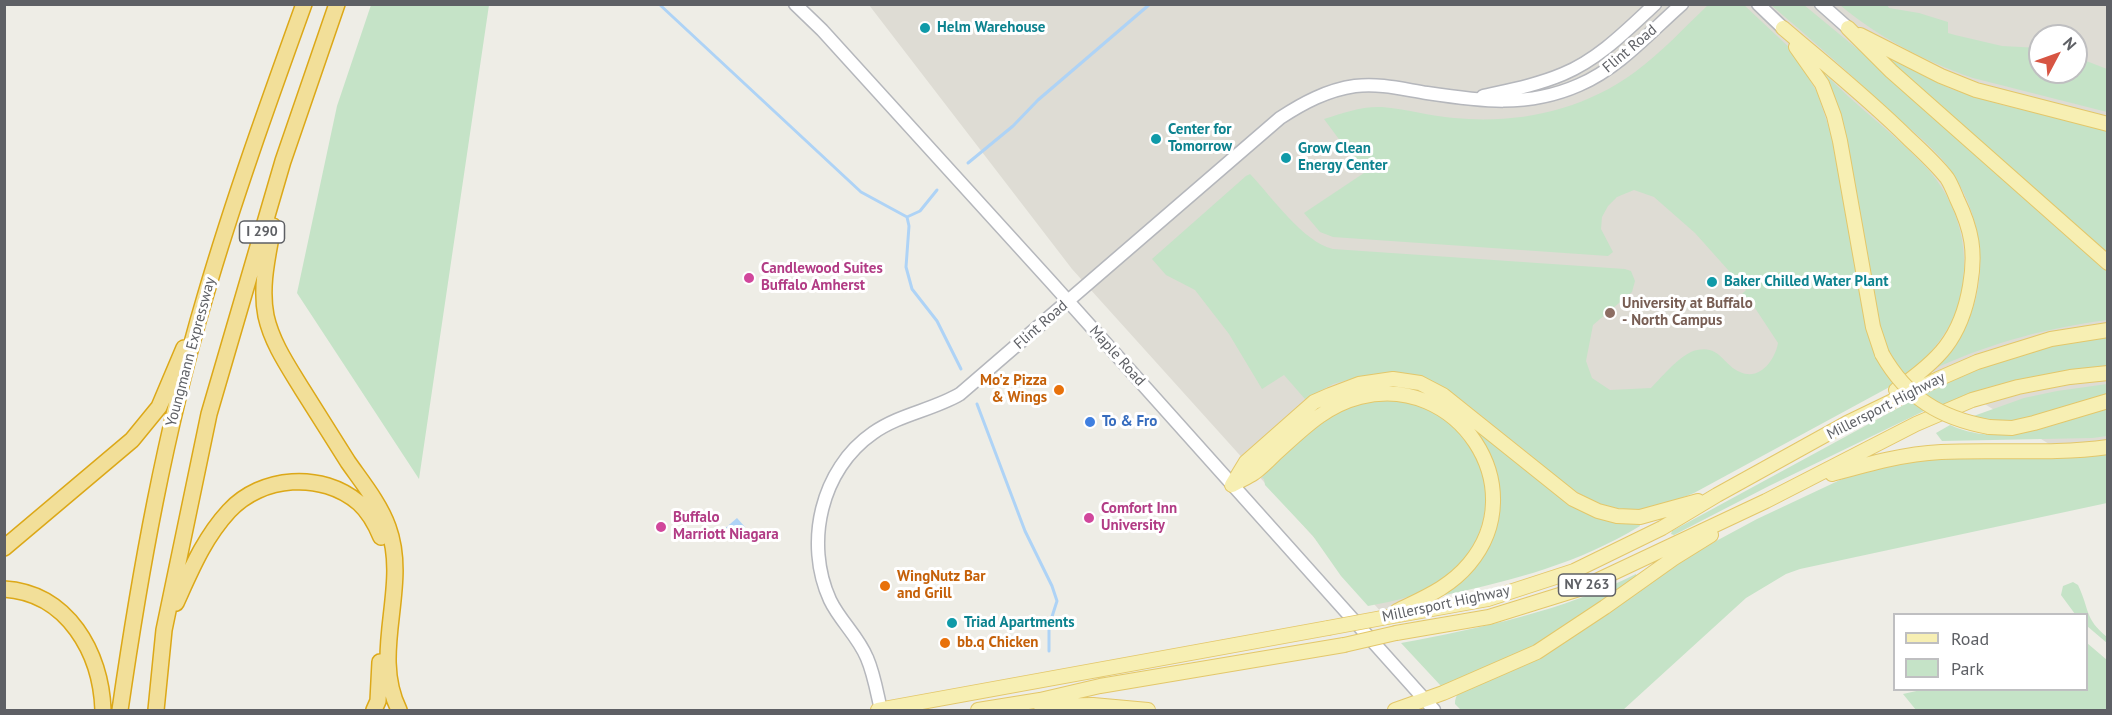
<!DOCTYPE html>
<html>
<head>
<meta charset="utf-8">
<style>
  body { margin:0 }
  #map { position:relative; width:2112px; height:715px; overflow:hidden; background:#eeede6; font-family:"PT Sans",sans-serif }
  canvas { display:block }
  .frame { position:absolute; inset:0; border:6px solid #5e6065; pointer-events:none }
  .legend { position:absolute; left:1893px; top:613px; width:195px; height:78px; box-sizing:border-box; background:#fff; border:2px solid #bfbfc1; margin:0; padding:8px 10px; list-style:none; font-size:18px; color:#5e6065 }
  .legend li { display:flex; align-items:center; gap:12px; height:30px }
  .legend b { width:30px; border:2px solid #bfbfc1 }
  .north { position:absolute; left:2028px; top:24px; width:60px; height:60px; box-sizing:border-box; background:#fff; border:2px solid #bfbfc1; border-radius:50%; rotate:49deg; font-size:16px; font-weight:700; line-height:24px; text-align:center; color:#5e6065 }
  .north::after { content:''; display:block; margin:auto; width:21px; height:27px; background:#d75543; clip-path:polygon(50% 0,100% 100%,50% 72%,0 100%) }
</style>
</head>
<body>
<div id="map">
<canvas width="2112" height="715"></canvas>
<div class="frame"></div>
<ul class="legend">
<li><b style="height:8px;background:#f7efb3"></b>Road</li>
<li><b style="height:16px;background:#c5e3c7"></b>Park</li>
</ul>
<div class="north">N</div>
</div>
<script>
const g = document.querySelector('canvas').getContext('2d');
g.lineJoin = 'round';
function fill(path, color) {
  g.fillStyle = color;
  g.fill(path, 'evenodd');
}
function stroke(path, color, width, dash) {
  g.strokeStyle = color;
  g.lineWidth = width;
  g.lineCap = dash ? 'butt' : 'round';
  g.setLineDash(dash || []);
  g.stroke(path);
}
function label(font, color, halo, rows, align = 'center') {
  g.font = font + ' "PT Sans",sans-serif';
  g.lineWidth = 6;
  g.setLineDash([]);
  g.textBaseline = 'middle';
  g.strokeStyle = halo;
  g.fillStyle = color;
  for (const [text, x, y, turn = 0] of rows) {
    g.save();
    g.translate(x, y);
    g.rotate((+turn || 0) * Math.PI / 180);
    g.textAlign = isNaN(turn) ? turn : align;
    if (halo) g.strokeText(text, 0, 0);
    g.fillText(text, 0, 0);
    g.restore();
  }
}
fill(new Path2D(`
  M869,5H2107V480L1909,357L1383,614L1072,269ZM2040,36H2076V72H2040Z`), '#dedcd4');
fill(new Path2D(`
  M371,5H489L419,479L297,293L337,106Z
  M1708,5H1744L1793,51L1803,64V69L1817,92L1831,134L1868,329L1895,384L1694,493L1659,507L1646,509H1624L1609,507L1595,502L1563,484L1528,453L1458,397L1443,389L1383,374L1351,379L1333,384L1305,399L1284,375L1262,389L1229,334L1195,290L1166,275L1152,259L1246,176L1250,174C1272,197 1303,242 1333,249L1625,269L1631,271L1635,281L1632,292L1593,325L1586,361L1592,378L1610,390L1651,388C1662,377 1681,353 1697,350C1720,345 1723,365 1740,372C1760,381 1775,360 1778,343L1755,308L1742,294L1746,290L1695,233L1654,197L1634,190L1617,197L1608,206L1602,217L1601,229L1613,252L1608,256L1333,237L1320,232L1304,213L1364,173L1324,119C1343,113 1362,106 1382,107C1406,109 1430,116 1454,118C1518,124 1582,111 1635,72C1661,53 1685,27 1708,5Z
  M1771,5H1804L1861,52L2061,232L2107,269V320C2047,328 1994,342 1938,367L1936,364C1948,349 1962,334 1970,316C1992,263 1977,200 1941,158C1925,140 1905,125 1887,108C1849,73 1810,38 1771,5Z
  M1840,5H1887L1889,8L1919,13L1948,22V33L1955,35L2002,46L2040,48V72H2076V57L2107,69V112L1973,78C1926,62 1878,37 1840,5Z
  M1892,60L1951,89L2002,105L2107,130V255L1890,63Z
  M1824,73C1855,105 1892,132 1923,164C1960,202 1974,257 1957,308C1948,336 1925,359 1905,378L1884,342L1822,75Z
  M2107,336V365L2015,380L1989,387L1939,406L1923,395C1984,364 2039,346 2107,336Z
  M2107,384V395L2022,422H1990L1968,418L2024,398L2057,391Z
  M1396,398C1417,405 1438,410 1454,425C1491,457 1495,511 1470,551C1463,561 1457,571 1446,579C1424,595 1395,601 1368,606L1341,576L1313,536L1265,485L1264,479L1262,478C1283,450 1329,410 1363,402C1373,399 1385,399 1396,398Z
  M1911,401L1924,411L1769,486L1674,535L1671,534L1672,531Z
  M2107,407V436L2093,438L1942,441L1936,433L1950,425C2002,449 2058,424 2107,407Z
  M1474,426L1553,490L1639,522L1640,526C1579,563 1515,580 1445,595L1444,593L1470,572L1490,540L1482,442Z
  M2107,452V503L1800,569L1786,574L1746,598L1623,710H1461L1455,704C1455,694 1460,691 1467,686L1470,689L1524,665L1545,654L1692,554L1757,519L1857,472L1908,460L1998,458Z
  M1636,574L1637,577L1531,649L1441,686L1401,643C1482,628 1562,611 1636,574Z
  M2073,582L2078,585C2090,610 2084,618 2107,637V643L2087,626L2086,614H2075L2061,595L2063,586Z
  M2087,643L2107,660V710H1916L1903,694L1921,690H2086Z`), '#c5e3c7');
fill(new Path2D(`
  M737,518L745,527L732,537V541H728L729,537L723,530Z`), '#aed3f6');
stroke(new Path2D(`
  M659,4L861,192L907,217L920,211L937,190
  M968,163L1013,126L1038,100L1150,4
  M907,217L909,226L906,267L912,289L937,321L961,369
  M977,404L1025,531L1052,586L1057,601L1049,626V651`), '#aed3f6', 3);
const secondary = new Path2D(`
  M795,4L822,30L1051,282L1434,710
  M1758,4L1783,28
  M1821,4L1848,28
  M1483,96C1510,90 1537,85 1563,74C1599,59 1627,30 1655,4
  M881,710C877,693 874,674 867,658C858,636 840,621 830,600C804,543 821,469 873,433C900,414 933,410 960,394L1280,118C1303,103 1327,90 1355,86C1380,83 1402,89 1427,93C1480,101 1527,108 1579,85C1619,68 1650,32 1682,4`);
const primary = new Path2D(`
  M1783,28C1825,64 1869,99 1909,139C1922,151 1936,164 1947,178C1951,184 1954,192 1957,199C1972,230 1976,252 1970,286C1961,339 1938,361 1896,390
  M1848,28L1891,71L2108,263
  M1860,35L1941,76L1976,90L2108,124
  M1796,47L1822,84L1834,116L1840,141L1873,327L1882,354
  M1989,427L2012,428L2034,423L2108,401
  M1832,474C1868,464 1903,454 1941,452C1996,449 2052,455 2108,447
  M1234,484C1241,480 1248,477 1254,473C1261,468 1268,461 1274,455C1301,431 1324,406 1360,397C1457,372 1534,487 1469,564C1449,588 1423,598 1397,611
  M1232,485L1246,462L1314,402L1330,395L1359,384L1393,379L1420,383L1443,395L1573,499L1598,511L1617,516L1640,517L1698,501
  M1382,618L1488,599L1574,571L1662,528L1717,495L1847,423L1938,379L1977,362L2051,339L2108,330
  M1396,633L1489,617L1579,589L1766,501L1916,424L1972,400L2018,387L2070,377L2108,373
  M1041,706L1093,705L1148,710
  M878,710L1328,628
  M978,710L1040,700L1100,686L1344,645
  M1395,710L1443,693L1537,652L1605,607L1674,558L1711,535`);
const highway = new Path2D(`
  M273,226C268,255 260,286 266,316C272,343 288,366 302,389C317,413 333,438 348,462C362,482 380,504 388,527C410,587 370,652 399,710
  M4,548L132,440L159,407L184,348
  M4,589C68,593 101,653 103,710
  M176,603C191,570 204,538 229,511C261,476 322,471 359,503C369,512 376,525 381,537
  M120,710C140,572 165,432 205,297C234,198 269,101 304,4
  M156,710L164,630L209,414L283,161L337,4
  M374,710L378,701L380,662`);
stroke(secondary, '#b5b7bc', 15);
stroke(primary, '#e3c76a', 16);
stroke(highway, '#dca818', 18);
stroke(secondary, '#fff', 12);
stroke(primary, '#f7efb3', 14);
stroke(highway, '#f2df99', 15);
const primaryBridge = new Path2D(`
  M1882,354C1907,398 1940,418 1989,427
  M1328,628L1382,618
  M1344,645L1396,633`);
stroke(primaryBridge, '#e3c76a', 16, []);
stroke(primaryBridge, '#f7efb3', 14);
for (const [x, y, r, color] of [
  [925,28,6,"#0f9aa8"],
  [1156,139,6,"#0f9aa8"],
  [1286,158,6,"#0f9aa8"],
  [749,278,6,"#d1479c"],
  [1712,282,6,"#0f9aa8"],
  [1610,313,6,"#8d6e63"],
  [1059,390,6,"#e8710a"],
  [1090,422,6,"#3f7fe0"],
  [1089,518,6,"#d1479c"],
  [661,527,6,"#d1479c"],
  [885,586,6,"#e8710a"],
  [952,623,6,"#0f9aa8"],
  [945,643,6,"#e8710a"]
]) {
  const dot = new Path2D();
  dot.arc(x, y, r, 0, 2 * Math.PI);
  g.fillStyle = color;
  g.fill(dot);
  stroke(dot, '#fff', 2);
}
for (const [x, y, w] of [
  [262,232,45],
  [1587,585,57]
]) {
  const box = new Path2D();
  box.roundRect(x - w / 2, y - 11, w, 22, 4.5);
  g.fillStyle = '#fff';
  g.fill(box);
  stroke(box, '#5e6065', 1.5);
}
label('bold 14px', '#5e6065', null, [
  ["I 290",262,232],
  ["NY 263",1587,585]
]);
label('bold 15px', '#0d838f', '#fff', [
  ["Helm Warehouse",937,28],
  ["Center for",1168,130],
  ["Tomorrow",1168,147],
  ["Grow Clean",1298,149],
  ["Energy Center",1298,166],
  ["Baker Chilled Water Plant",1724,282],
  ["Triad Apartments",964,623]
], 'left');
label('15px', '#5e6065', '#fff', [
  ["Flint Road",1630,49,-40],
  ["Flint Road",1041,325,-41],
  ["Youngmann Expressway",191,352,-75],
  ["Maple Road",1117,356,48],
  ["Millersport Highway",1886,406,-27],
  ["Millersport Highway",1446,604,-12]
]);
label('bold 15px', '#b23c85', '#fff', [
  ["Candlewood Suites",761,269],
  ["Buffalo Amherst",761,286],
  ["Comfort Inn",1101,509],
  ["University",1101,526],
  ["Buffalo",673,518],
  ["Marriott Niagara",673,535]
], 'left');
label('bold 15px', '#785e54', '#fff', [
  ["University at Buffalo",1622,304],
  ["- North Campus",1622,321]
], 'left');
label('bold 15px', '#c56008', '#fff', [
  ["Mo'z Pizza",1047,381,"right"],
  ["& Wings",1047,398,"right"],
  ["WingNutz Bar",897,577],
  ["and Grill",897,594],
  ["bb.q Chicken",957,643]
], 'left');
label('bold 15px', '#366cbe', '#fff', [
  ["To & Fro",1102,422]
], 'left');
</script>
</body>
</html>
